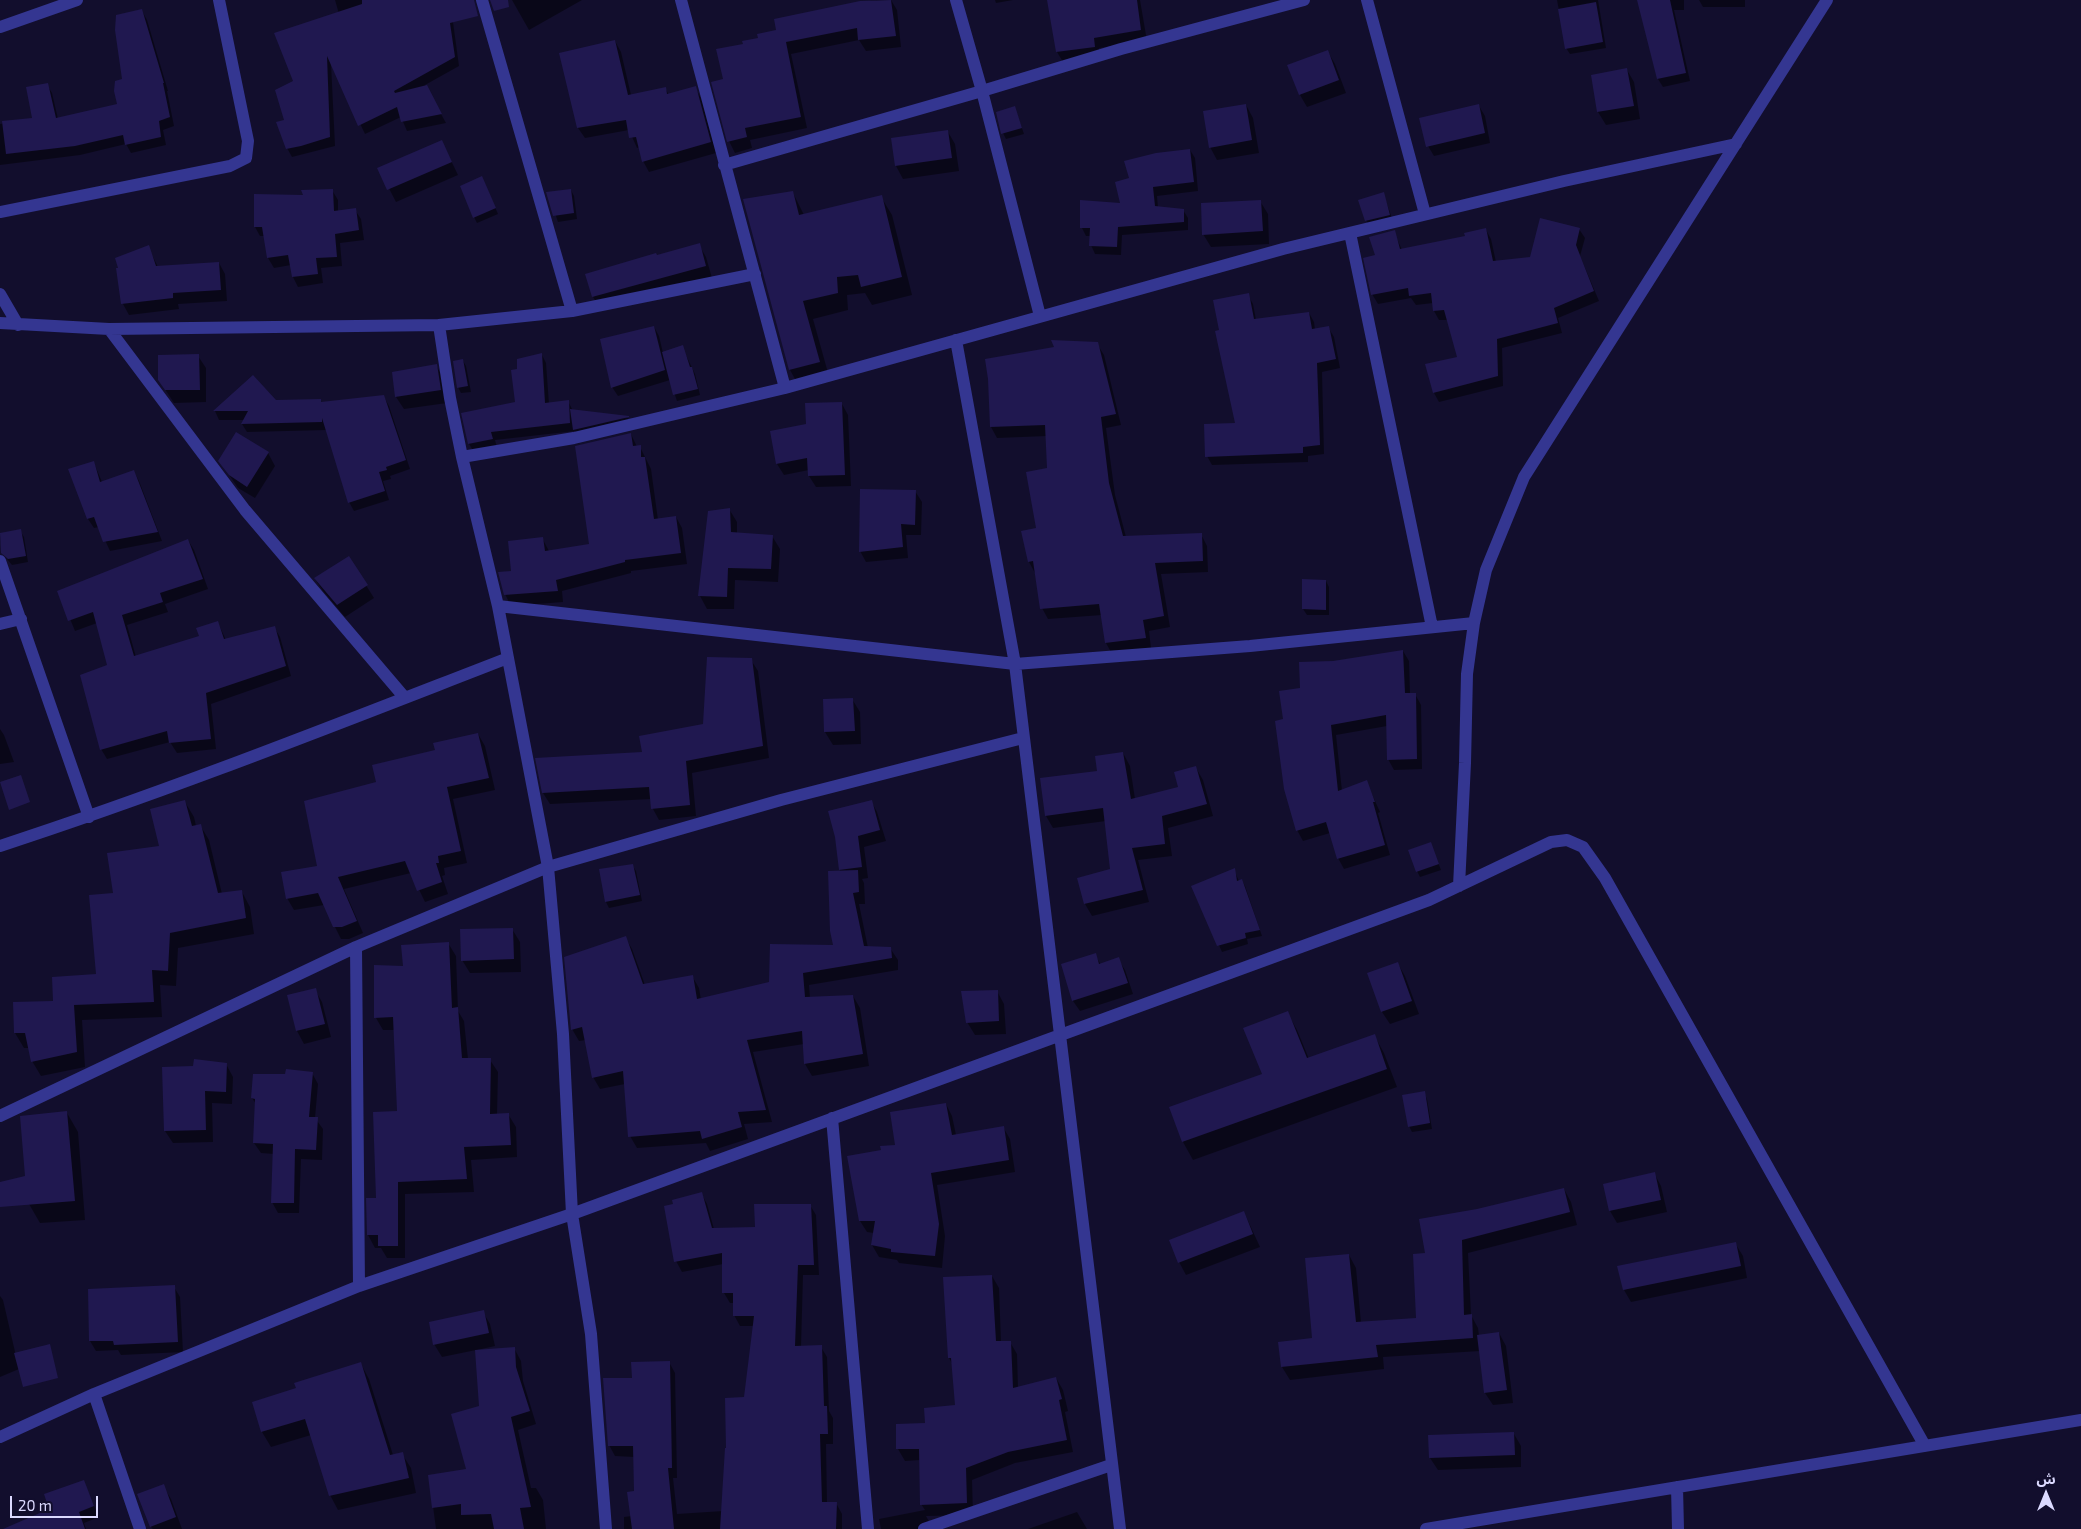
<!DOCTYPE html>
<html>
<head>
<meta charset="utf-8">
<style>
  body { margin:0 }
  #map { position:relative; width:2081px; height:1529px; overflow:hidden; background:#120e2d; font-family:"Exo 2","Noto Sans Arabic",sans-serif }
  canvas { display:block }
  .north { position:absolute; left:2021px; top:1469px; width:50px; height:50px; -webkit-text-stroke:4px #120e2d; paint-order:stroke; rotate:0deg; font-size:14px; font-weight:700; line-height:20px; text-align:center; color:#dcdaff }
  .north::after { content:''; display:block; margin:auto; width:18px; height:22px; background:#dcdaff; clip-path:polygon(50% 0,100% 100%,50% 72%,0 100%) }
  .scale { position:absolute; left:10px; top:1496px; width:88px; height:22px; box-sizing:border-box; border:2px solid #dcdaff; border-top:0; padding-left:6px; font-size:15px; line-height:18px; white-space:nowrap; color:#dcdaff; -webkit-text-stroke:4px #120e2d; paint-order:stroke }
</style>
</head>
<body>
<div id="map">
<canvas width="2081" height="1529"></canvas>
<div class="north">ش</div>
<div class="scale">20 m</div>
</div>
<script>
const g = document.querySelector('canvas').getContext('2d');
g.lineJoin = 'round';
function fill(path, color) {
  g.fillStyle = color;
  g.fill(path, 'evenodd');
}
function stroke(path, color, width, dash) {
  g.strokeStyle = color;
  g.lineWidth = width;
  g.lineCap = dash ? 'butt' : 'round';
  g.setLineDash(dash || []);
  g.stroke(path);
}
fill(new Path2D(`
  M335,0H401L453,22L459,66L425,85L446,123L407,131L401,117L365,134L331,63L335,146L292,157L287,148L285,120L295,81L339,14Z
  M512,0H582L529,30Z
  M877,0H891L897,10L901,47L866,51L859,40L791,54L807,128L750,140L752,148L735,153L729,141L724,80L744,45L777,31L861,2Z
  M995,0H1013L996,3Z
  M1060,0H1140L1147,41L1099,48L1100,58L1063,62L1057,52Z
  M1557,0H1598L1606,48L1570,54L1566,48Z
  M1638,0H1684V10H1674L1690,81L1663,87L1658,79Z
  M1699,0H1745V7H1703Z
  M142,11L147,20L168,91H167L174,126L163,130L166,145L131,153L126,144L80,155L0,165V124L34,119L47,85L52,93L58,119L118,105Z
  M615,41L621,52L631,95L665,88L669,95L695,88L701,98L716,153L649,172L643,161L640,147L637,148L629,130L585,138L578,128Z
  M1328,52L1335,64L1346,93L1307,107L1300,95Z
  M1627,70L1634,82L1640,119L1606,125L1598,112L1592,76Z
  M1246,105L1253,118L1259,153L1217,160L1210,147Z
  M1479,106L1485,116L1490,143L1434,156L1428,146Z
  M1015,108L1024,134L1006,139L1003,133Z
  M948,132L955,144L959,171L903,179L896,166L892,140Z
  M442,142L458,175L396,202L379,169Z
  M1190,150L1195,158L1198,191L1157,196L1158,208L1183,210L1188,218V230L1122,235L1121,255L1095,254L1091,245V236H1086L1082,228L1122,205L1130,179Z
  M485,184L498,214L477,223L474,217Z
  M332,190L338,200V212L355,210L361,219L364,240L340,243L342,266L321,268L323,283L298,287L293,277L291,265L274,268L268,258L265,236H260L255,227L305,196Z
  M571,190L574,196L577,219L558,222L548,193Z
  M793,193L804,215L881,197L892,215L912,295L872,305L865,293L847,295L848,310L813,319L830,380L800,388L790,370Z
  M1383,193L1393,221L1369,226L1366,220Z
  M1260,201L1268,214L1269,244L1211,247L1203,234Z
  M1579,229L1585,238L1580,256L1599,301L1558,318L1562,333L1502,348L1503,386L1439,402L1434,393L1427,365L1459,357L1448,320H1439L1434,311L1433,303L1416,305L1411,298L1378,304L1372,294L1376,256L1394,232L1402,250L1466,237L1486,230L1491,239L1496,262L1531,258Z
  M699,245L706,257L712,278L600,308L593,297L657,257Z
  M148,247L158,267L219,263L225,274L227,301L178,304L179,309L129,315L123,304L118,269Z
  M1248,295L1253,304L1256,320L1309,313L1314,322L1315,330L1328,327L1334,337L1340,368L1322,372L1324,454L1308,456V462L1212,465L1207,456L1236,424L1221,331Z
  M654,327L659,336L663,353L682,347L695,374L700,395L677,401L670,380L618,396L612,387Z
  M1097,344L1104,355L1121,425L1106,428L1115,495L1126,537L1201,534L1207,546L1208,572L1161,574L1170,627L1149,631L1151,648L1112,654L1106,643L1102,615L1048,619L1042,608L1035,573L1029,562L1037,529L1048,469L1047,436L997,438L991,427Z
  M542,355L546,363L549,404L568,401L573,411L628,418L633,426L580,439L575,431L495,440L497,448L474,452L469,444L463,414L517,403L518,370Z
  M198,356L206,368V402L174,403L159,380Z
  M463,361L466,366L471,392L461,393L458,387Z
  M436,365L443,378L447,403L404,409L396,397Z
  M253,377L275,401L320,400L322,403L384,397L389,406L410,469L390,476L391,479L383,481L389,500L354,511L349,502L327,430L247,432L242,424L245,420H219L215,411Z
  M842,404L848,415L851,486L816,487L809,476V470L784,475L777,464L807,425Z
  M631,434L637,447H640L651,469L658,520L676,517L682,528L687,564L631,571V573L562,591L563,602L511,606L505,594L513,572L542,538L549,551L591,545Z
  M268,453L275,466L255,498L238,488L220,461Z
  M94,463L102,482L134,471L139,481L162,541L110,551L99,527L94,528L88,519L70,470Z
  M915,491L922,502L921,535H906L908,558L866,562L860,551Z
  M729,509L737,522V534L772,536L780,549L778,582L735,580L734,609H707L700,596Z
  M20,531L24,537L28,562L12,565L2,553L0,534Z
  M188,540L194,550L208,589L165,604L168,612L127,625L136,657L200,637L218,623L226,640L274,627L280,637L291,676L211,704L216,749L177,753L170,742L107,759L101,749L109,666L97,623L75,631L59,592Z
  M349,558L374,598L345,617L323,591L315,579Z
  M1326,581L1329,587V615H1307L1303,609Z
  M1403,651L1409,661L1410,694H1415L1421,705L1422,769L1394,770L1388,759L1387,726L1336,735L1342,791L1366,781L1380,812L1378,813L1390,855L1344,869L1338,858L1330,833L1303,841L1297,830L1285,720L1301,689L1333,662Z
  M751,660L758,671L769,758L692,773L696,816L659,820L653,809L652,799L550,804L543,793L644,754L705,725Z
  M852,699L860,712L861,744L833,745L825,732Z
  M0,729L4,735L14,762L0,764Z
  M478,734L485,746L495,790L453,799L467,863L444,868L445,875L442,876L448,894L425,902L411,873L344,889L363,933L349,939H341L324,905L294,910L287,898L318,867L377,783L436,751Z
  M1123,753L1130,766L1135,799L1180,788L1196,768L1203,780L1213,816L1168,828L1172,856L1138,860L1149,902L1092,916L1085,904L1078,878L1111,870L1106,821L1053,828L1046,816L1041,780L1098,772Z
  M871,801L877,812L886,841L864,847L868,878L862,879L864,883L865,904H859L868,948H890L898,960V970L809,985L810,998L853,996L860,1008L869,1066L812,1076L805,1064L804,1044L753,1052L772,1122L744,1124L748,1139L710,1151L706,1143L637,1148L630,1136L625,1084L600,1089L593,1077L586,1040L579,1041L572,1029L625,937L632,949L645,985L692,976L699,988L701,1000L770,983L835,947L840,869Z
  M185,802L194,817L196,826L200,825L209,840L222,894L242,892L250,907L254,934L178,948L176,986L160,985L162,1017L82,1020L85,1067L41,1076L32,1061L29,1048H24L15,1033L54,1002L98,975L114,894L160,847Z
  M1431,844L1441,870L1420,877L1417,871Z
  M632,865L636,871L642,901L609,908L606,902L600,870Z
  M1234,870L1239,881L1242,880L1245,886L1262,936L1247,939L1248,944L1222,952L1193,887Z
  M512,929L520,942L521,972L470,973L462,960Z
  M448,943L456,956L458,1011L464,1021L468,1059L490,1060L498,1072L497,1115L508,1114L516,1127L517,1157L471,1160L474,1192L405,1194V1258H387L381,1248H375L368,1235L398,1113L395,1030H383L376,1018L404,967Z
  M1095,955L1101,965L1118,959L1125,970L1133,994L1080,1011L1073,1001L1063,965Z
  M1398,964L1405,976L1419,1014L1390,1024L1382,1012L1368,974Z
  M315,990L322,1002L331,1037L304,1044L297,1031L288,996Z
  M997,991L1004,1004L1006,1034L975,1035L967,1022Z
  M1287,1012L1297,1030L1309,1059L1374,1035L1384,1053L1397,1087L1193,1160L1183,1142L1171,1108L1263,1075Z
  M226,1064L233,1077L232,1104L212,1103L213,1142L173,1143L165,1131Z
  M312,1073L318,1084L315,1118L323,1129L322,1160L301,1159L299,1213H278L272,1202L274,1154L261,1153L254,1143L256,1104L252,1098L286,1076Z
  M1424,1093L1427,1099L1432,1129L1412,1132L1409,1126Z
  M946,1104L952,1116L956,1135L1003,1127L1010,1139L1015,1172L937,1185L945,1236L942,1268L899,1263L897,1260L879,1257L872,1245L874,1233L867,1232L860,1221L897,1147Z
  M67,1113L78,1132L85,1220L40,1223L29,1204Z
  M1654,1173L1661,1186L1667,1212L1617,1223L1610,1211Z
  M1564,1189L1571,1202L1577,1225L1468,1253L1471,1315L1478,1328L1479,1336L1499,1333L1506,1346L1513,1403L1493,1405L1485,1393L1480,1351L1383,1357L1384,1369L1290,1380L1282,1367L1280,1343L1314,1339L1349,1255L1356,1268L1361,1323L1418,1319L1427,1254Z
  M701,1193L707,1204L714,1229L756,1228L810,1205L816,1215L819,1275H803L801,1347H821L827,1357L829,1411L833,1418V1444H826L827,1503H836L842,1514V1529H624V1517L632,1516L635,1492L634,1457L615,1456L609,1445L633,1379L669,1362L675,1373L677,1478H673L677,1514L723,1511L745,1398L754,1326H740L734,1315V1303H730L724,1293L723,1264L682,1272L676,1261Z
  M1244,1212L1260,1247L1186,1275L1179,1262Z
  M1735,1243L1743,1256L1747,1278L1631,1302L1624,1290Z
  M992,1276L999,1288L1001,1342H1010L1017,1354L1018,1388L1056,1378L1063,1390L1068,1411L1065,1412L1073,1452L1015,1463L972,1480L973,1515L926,1516L933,1529H881L879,1519L925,1510L921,1504L920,1460L905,1461L898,1449L926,1425L956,1406L953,1365L949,1358Z
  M174,1287L180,1297L183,1352L121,1355L118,1350L96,1351L90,1341Z
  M0,1296L3,1300L19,1369L0,1377Z
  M483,1312L490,1324L495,1346L477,1350V1351L514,1348L521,1361L523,1381L536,1424L518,1430L531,1488H536L543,1500L546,1529H436L429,1476L467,1471L481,1407L476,1350L442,1357L434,1344Z
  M361,1364L369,1379L393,1455L402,1454L411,1468L416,1493L338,1510L330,1495L311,1435L271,1447L262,1432L253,1402L297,1389Z
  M1514,1434L1521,1446V1467L1438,1470L1430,1458Z
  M83,1481L99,1517L84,1523L86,1529H6L51,1509Z
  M163,1486L171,1499L182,1529H153L151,1527L139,1495Z
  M1077,1512L1087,1529H1028Z`), '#0007');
fill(new Path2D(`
  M362,0H474L478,16L450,23L455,57L394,91L395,93L427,85L442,114L401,122L397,107L358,126L327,56L330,137L301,146L286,149L276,122L284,120L275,90L293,81L274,33L362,4Z
  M490,0H508L509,7L494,11Z
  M891,0L896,36L858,40L857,28L786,42L801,117L745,128L747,137L727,142L711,82L723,79L716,49L743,44L742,41L758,38L757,34L776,30L774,19L860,1Z
  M1047,0H1137L1141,30L1094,38L1095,47L1056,52Z
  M1637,0H1670L1686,73L1657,79Z
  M1596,2L1603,42L1565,49L1558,9Z
  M142,9L164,83H163L170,117L159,121L161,137L125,145L123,135L75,146L6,154L2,121L32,118L26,87L48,83L56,118L117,104L114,91L115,81L122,79L115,30L116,15Z
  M615,40L628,95L666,87L667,94L696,86L711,142L642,162L636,137L629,138L626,120L577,128L559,53Z
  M1328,50L1339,80L1299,95L1287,65Z
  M1627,68L1634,106L1597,112L1591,75Z
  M1246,104L1252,140L1209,148L1203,111Z
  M1479,104L1485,133L1426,147L1419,118Z
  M1015,106L1022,128L1001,134L996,112Z
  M948,130L952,158L895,166L891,138Z
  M442,140L452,162L387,190L377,168Z
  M1190,149L1194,182L1153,187L1155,206L1184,209V222L1118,227L1117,247L1089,246L1090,228H1080V200L1120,203L1115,182L1129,178L1124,161L1156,153Z
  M482,176L496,208L473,218L460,186Z
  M333,189L334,211L356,208L359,230L335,234L337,257L316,258L318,274L292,277L288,255L267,258L262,227H254V194L303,195L301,190Z
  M571,189L574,213L553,216L546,192Z
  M793,191L799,215L882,195L902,277L861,287L858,275L837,277L838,293L803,301L820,362L789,370L743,199Z
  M1384,192L1390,215L1365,221L1358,200Z
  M1261,200L1263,231L1202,235L1201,203Z
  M1540,218L1580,228L1576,245L1594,291L1554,308L1558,323L1497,339L1498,376L1433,393L1425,364L1457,357L1444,310L1433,311L1431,293L1409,296L1408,288L1371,295L1363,258L1375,255L1369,237L1395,230L1400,249L1465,236L1464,233L1486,228L1493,261L1530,257Z
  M700,243L706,266L592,297L585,274L656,253L657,255Z
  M149,245L156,266L219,262L221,290L173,293V298L121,304L116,268H118L115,258Z
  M1249,293L1254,319L1309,312L1312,329L1329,326L1336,359L1317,363L1320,445L1303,447V453L1205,457L1204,424L1235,423L1215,331L1219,330L1213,300Z
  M654,326L665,370L611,388L600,339Z
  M1051,340L1098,342L1116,414L1101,417L1109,483L1123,536L1202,533L1203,561L1155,563L1164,616L1143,620L1146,638L1105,643L1099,604L1040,609L1033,561L1028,562L1021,531L1036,528L1026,472L1047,468L1045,425L990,427L988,379L985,359L1054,347Z
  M683,345L690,367H692L698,389L673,395L662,352Z
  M542,353L545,403L569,400L570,423L491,432L493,439L468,444L461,413L515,402L511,370L517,369V359Z
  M199,354L200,390H165L158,380V355Z
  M463,359L468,386L457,388L453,361Z
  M437,364L441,390L395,397L392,372Z
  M253,375L276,400L321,399V402L384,395L406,460L386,467L387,470L379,472L385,491L348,503L322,418V422L241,424L248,411H213Z
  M842,402L845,475L808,476L807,458L776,464L770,431L806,424L805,403Z
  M570,409L629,416V417L573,430Z
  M236,432L269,452L247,487L229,475L218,461Z
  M631,433L633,446L641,445V457H645L654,519L676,516L681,553L625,560V562L556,580L558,591L504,595L498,572L511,571L508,541L543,537L545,551L589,544L575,446Z
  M94,461L100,482L134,470L158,532L103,542L94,517L87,519L68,469Z
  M860,489L916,490L915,525L901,524L903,547L859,552Z
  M730,508L731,532L773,535L771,569L728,568L727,597L698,596L708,511Z
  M21,529L26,556L8,559L1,553L0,533Z
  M188,539L203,579L160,593L163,602L122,615L134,656L199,636L196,628L218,621L224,639L275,626L286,666L206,693L211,739L169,743L167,731L100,750L80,675L107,665L93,612L68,621L57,591Z
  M349,556L368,585L337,605L314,578Z
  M1302,579L1326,580V610L1302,609Z
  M1403,650L1405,693H1416L1417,759L1387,760L1386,715L1331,725L1338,791L1367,780L1375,802H1373L1385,845L1337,859L1326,822L1296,831L1284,789L1275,721L1283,719L1279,691L1300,688L1299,662L1333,661Z
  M707,657L752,658L763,746L686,761L690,805L651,809L649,787L542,793L535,758L642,752L639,736L703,724Z
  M853,698L855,731L824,732L823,699Z
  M478,733L489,778L447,787L461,851L438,856L439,863H436L442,882L417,891L405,861L338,877L357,921L342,927H333L318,893L286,899L281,872L317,866L304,801L376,782L372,765L435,750L433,743Z
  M1123,752L1131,799L1178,787L1174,772L1196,766L1207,804L1162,816L1165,844L1132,848L1143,890L1084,904L1077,878L1110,869L1103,808L1045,816L1040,778L1097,771L1095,756Z
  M21,775L30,802L9,810L0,782Z
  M185,800L192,826L201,824L218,893L242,890L246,918L170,933L168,971L152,970L154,1002L74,1005L77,1052L31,1062L25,1033H14L13,1002L53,1001L52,977L96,974L89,895L113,893L107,853L159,846L150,809Z
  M872,800L880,830L858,836L862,867L839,870L835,837L828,811Z
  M1431,842L1439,864L1416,872L1408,850Z
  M633,864L640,895L605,902L599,869Z
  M1235,868L1237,881L1242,879L1260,930L1245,933L1246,938L1217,946L1191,886Z
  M858,870L859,892L853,893L864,946L891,947L892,958L803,973L805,997L853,995L863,1054L804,1064L802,1031L747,1040L766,1110L738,1112L742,1127L702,1139L700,1131L628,1137L623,1071L592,1078L582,1027L571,1030L564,957L626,936L643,984L693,975L697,999L769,982L770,944L833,945L830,931L828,871Z
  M513,928L514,959L461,961L460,929Z
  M449,942L452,1008L458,1007L462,1058H491L490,1114L509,1113L511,1145L464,1147L467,1179L398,1182V1246H378V1235H367L366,1198H376L373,1112L397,1111L393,1017L374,1018V965L403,966L401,945Z
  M1096,953L1099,964L1119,957L1128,983L1072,1001L1061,964Z
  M1398,962L1412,1001L1381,1012L1367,973Z
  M316,988L325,1024L296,1031L287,995Z
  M998,990L999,1021L966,1023L961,991Z
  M1288,1011L1307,1058L1375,1034L1387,1069L1182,1142L1169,1107L1262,1074L1243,1028Z
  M194,1059L227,1063L226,1092L205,1091L206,1130L164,1131L162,1067L193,1066Z
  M286,1069L313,1072L309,1117H318L316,1150L295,1149L294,1203H271L273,1144L253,1143L255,1099L251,1098L253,1074H285Z
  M1425,1091L1430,1123L1408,1127L1402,1095Z
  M946,1103L952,1135L1004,1126L1009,1160L931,1173L939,1224L935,1256L891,1252V1249L871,1245L875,1221H859L847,1156L881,1150L880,1146L895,1145L890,1112Z
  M67,1111L75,1201L0,1207V1182L25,1176L20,1116Z
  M1655,1172L1661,1200L1609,1211L1603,1184Z
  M1564,1188L1570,1212L1462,1240L1464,1315L1472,1314L1473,1338L1376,1345L1378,1357L1281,1367L1278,1342L1312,1338L1305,1258L1349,1254L1356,1322L1416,1318L1413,1254L1425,1253L1419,1219L1477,1209Z
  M702,1192L712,1228L755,1227L754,1204H811L814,1265H798L795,1346L822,1345L824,1406H827L828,1434H820L822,1502H837L836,1529H720L725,1448H726L725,1398L744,1397L754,1316H733V1293H722V1253L674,1262L664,1206L673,1204L672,1200Z
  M1244,1211L1253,1234L1178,1263L1169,1240Z
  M1736,1242L1741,1266L1623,1290L1617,1266Z
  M992,1275L996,1341H1011L1013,1388L1056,1377L1062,1399L1059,1400L1067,1440L1008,1452L966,1468L967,1503L920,1505L919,1449H896V1424L925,1423L924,1408L955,1405L951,1358H948L943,1277Z
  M175,1285L178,1342L114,1345L113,1341H89L88,1289Z
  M484,1310L489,1333L433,1345L429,1322Z
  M1499,1332L1507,1390L1484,1393L1477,1335Z
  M50,1344L58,1378L23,1387L14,1353Z
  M515,1347L516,1367L530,1411L511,1417L531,1507L520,1508L524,1529H494L491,1514L461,1515V1504L432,1508L428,1475L466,1469L451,1414L479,1406L475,1350Z
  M670,1361L672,1468H668L674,1529H632L627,1492L634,1491L633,1446H608L603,1378H632L631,1362Z
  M361,1362L390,1455L403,1452L409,1478L329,1496L305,1419L261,1432L252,1402L296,1388L294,1383Z
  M1514,1432L1515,1455L1429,1458L1428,1435Z
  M84,1480L94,1506L79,1512L85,1529H3L49,1509L44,1494Z
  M164,1484L176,1517L150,1527L137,1494Z`), '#201850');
stroke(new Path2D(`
  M482,0L572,311
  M681,0L785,388
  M956,0L982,91L1040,316
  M1367,0L1425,214
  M0,27L77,0
  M724,165L982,91L1121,49L1304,0
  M0,212L230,166L246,158L248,141L219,0
  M1350,233L1432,627
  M0,294L18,325
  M0,323L109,329L439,325L572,311L755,274
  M439,325L450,398L462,457L498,606L548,867L563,1034L572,1214L591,1334L606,1529
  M109,329L245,510L405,698
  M956,340L1015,664L1120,1529
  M462,457L574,438L785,388L1283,249L1564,181L1736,144
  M0,561L89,817
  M498,606L1015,664L1250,646L1474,623
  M0,624L21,619
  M0,846C172,790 340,723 508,658
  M1459,886L1465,763L1467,674L1474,623L1486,570L1524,477L1827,0
  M356,947L359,1286
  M0,1116L356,947L548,867L781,800L1023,738
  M832,1118L868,1529
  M94,1394L140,1529
  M0,1437L94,1394L359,1286L572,1214L1429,900L1551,842L1567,840L1583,847L1605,878L1925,1446
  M1677,1487L1678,1529
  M924,1529L1111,1465
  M1426,1529L2081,1420`), '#343691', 12);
</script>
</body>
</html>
